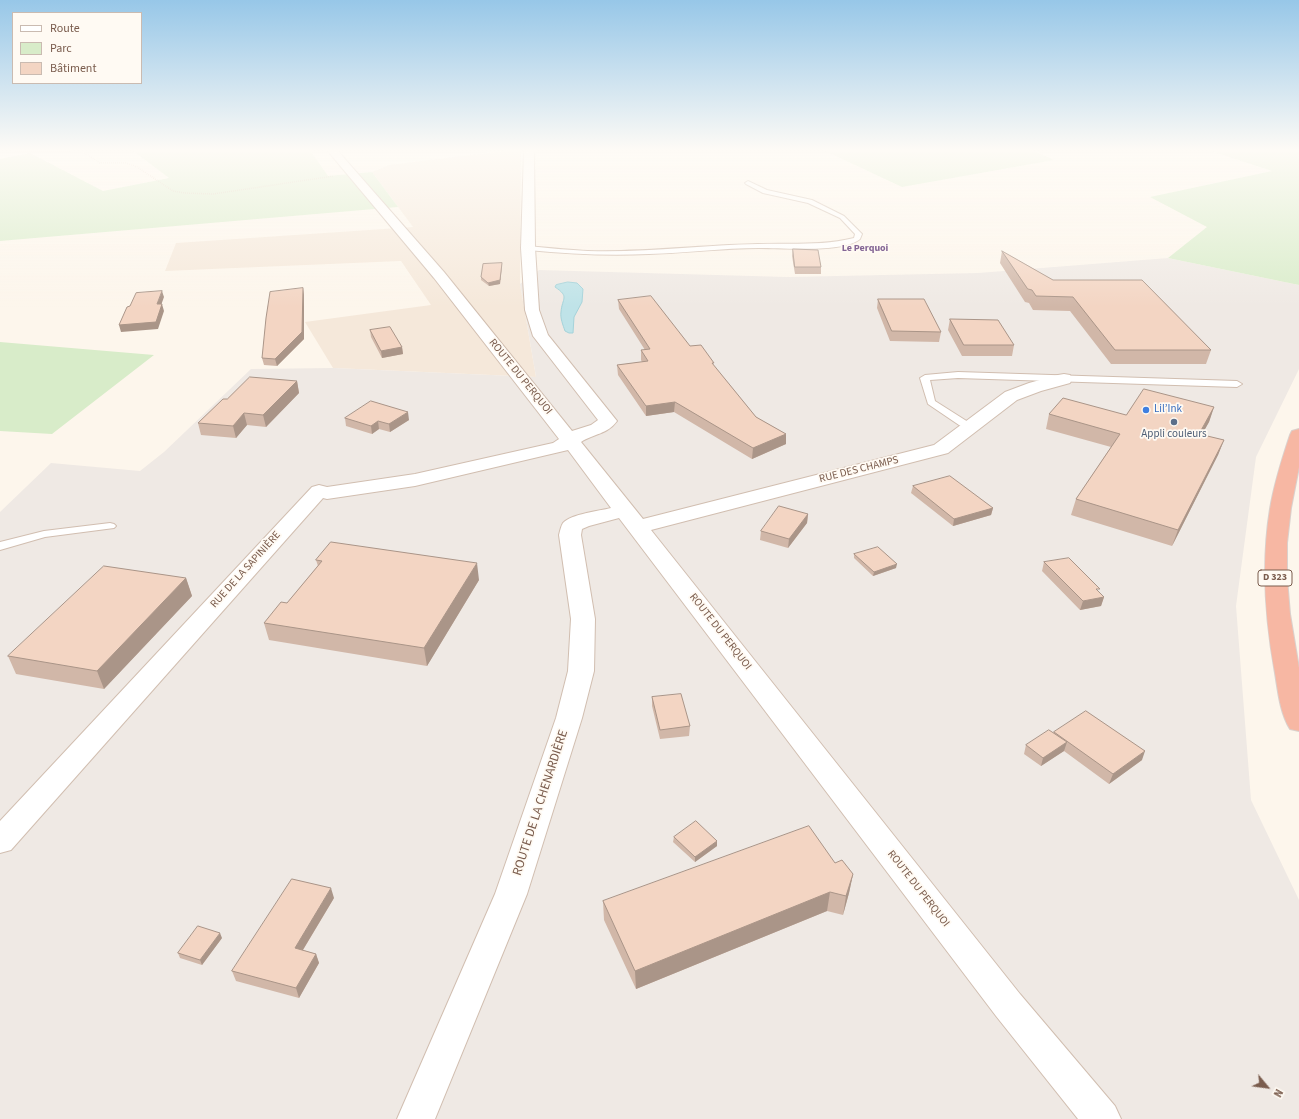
<!DOCTYPE html>
<html>
<head>
<meta charset="utf-8">
<style>
  body { margin:0 }
  #map { position:relative; width:1299px; height:1119px; overflow:hidden; background:#fdf6ec; font-family:"Source Sans 3",sans-serif }
  canvas { display:block }
  .legend { position:absolute; left:12px; top:12px; width:130px; height:72px; box-sizing:border-box; background:#fffaf3; border:1px solid #cabbb1; margin:0; padding:5px 7px; list-style:none; font-size:12px; color:#7a5c4d }
  .legend li { display:flex; align-items:center; gap:8px; height:20px }
  .legend b { width:20px; border:1px solid #cabbb1 }
  .north { position:absolute; left:1247px; top:1067px; width:40px; height:40px; -webkit-text-stroke:3px #fffaf3; paint-order:stroke; rotate:119deg; font-size:11px; font-weight:700; line-height:16px; text-align:center; color:#7a5c4d }
  .north::after { content:''; display:block; margin:auto; width:14px; height:18px; background:#7a5c4d; clip-path:polygon(50% 0,100% 100%,50% 72%,0 100%) }
</style>
</head>
<body>
<div id="map">
<canvas width="1299" height="1119"></canvas>
<ul class="legend">
<li><b style="height:5px;background:#fff"></b>Route</li>
<li><b style="height:11px;background:#d8ecc9"></b>Parc</li>
<li><b style="height:11px;background:#f3d5c3"></b>Bâtiment</li>
</ul>
<div class="north">N</div>
</div>
<script>
const g = document.querySelector('canvas').getContext('2d');
g.lineJoin = 'round';
function fill(path, color) {
  g.fillStyle = color;
  g.fill(path, 'evenodd');
}
function stroke(path, color, width, dash) {
  g.strokeStyle = color;
  g.lineWidth = width;
  g.lineCap = dash ? 'butt' : 'round';
  g.setLineDash(dash || []);
  g.stroke(path);
}
function label(font, color, halo, rows, align = 'center') {
  g.font = font + ' "Source Sans 3",sans-serif';
  g.lineWidth = 3.5;
  g.setLineDash([]);
  g.textBaseline = 'middle';
  g.strokeStyle = halo;
  g.fillStyle = color;
  for (const [text, x, y, turn = 0] of rows) {
    g.save();
    g.translate(x, y);
    g.rotate((+turn || 0) * Math.PI / 180);
    g.textAlign = isNaN(turn) ? turn : align;
    if (halo) g.strokeText(text, 0, 0);
    g.fillText(text, 0, 0);
    g.restore();
  }
}
fill(new Path2D(`
  M511,150H521L520,284L536,377L333,368L305,322L431,305L401,261L165,271L176,243L413,227L372,172L389,165Z`), '#f5e8da');
fill(new Path2D(`
  M1168,258L1299,285V369L1256,457L1236,606L1251,800L1299,900V1119H0V512L51,463L140,471L164,452L251,369L333,368L536,377L520,284L539,270L788,277L978,273Z`), '#efe9e4');
fill(new Path2D(`
  M132,150H310L328,176L372,172L398,207L0,241V159L30,153L103,191L169,178Z
  M823,150H1032L1054,160L902,187Z
  M1208,150H1299V285L1168,258L1207,227L1150,197L1272,171Z
  M0,342L154,355L52,434L0,431Z`), '#d8ecc9');
const water = new Path2D(`
  M568,282L577,283L583,289L582,302L574,317L573,333H569L565,331C563,325 560,318 561,312C562,298 570,297 555,287L556,285Z`);
fill(water, '#bfe3e8');
stroke(water, '#a5d3da', 1);
const lane = new Path2D(`
  M748,181L767,190L812,200L844,216L862,234L860,239C844,253 782,248 759,248C722,248 686,253 649,254C608,256 569,254 528,250L524,248L528,246C548,248 568,250 588,251C645,253 701,245 758,244C792,243 821,246 854,238L855,234L840,218L808,203L763,193L746,184L745,183Z
  M958,372L1237,381L1242,384L1237,387L958,378L930,380L935,401L976,427L971,430L959,425L928,404L920,378L925,375Z
  M110,523L114,524L116,526L114,528L45,537L0,550V542L44,531Z`);
const street = new Path2D(`
  M327,150H337L444,272L572,431L591,425L598,420L533,336L525,310L521,248L524,150H534L535,248L539,310L548,335L617,421C608,434 593,434 581,442L643,519L934,445L1005,392L1029,383L1058,375L1064,374L1070,375L1072,379L1070,383L1041,391L1017,400L948,453L651,530L1020,994L1115,1106L1121,1119H1078L996,1016L619,518L589,526L582,529L581,535L595,619L594,671L582,718L527,894L435,1119H397L495,894L556,718L568,671L571,619L559,535C560,531 561,526 563,523C571,514 599,511 611,508L568,450L415,486L327,499L323,498L11,850L0,853V821L312,487L319,485L327,487L415,474L553,443L559,439L434,278Z`);
const highway = new Path2D(`
  M1299,429V467L1291,508L1287,543V578L1290,614L1299,668V731L1290,729C1280,713 1278,691 1275,673C1265,618 1261,564 1270,509C1274,484 1282,459 1290,435L1292,431Z`);
stroke(lane, '#d1beb0', 2);
stroke(street, '#d1beb0', 2);
stroke(highway, '#dad1cd', 2);
stroke(new Path2D(`
  M84,150L83,152L100,163H126L137,167L173,191L185,193L213,194L334,176`), '#d9b8a5', 1.5, [0.5, 1.5]);
fill(lane, '#fff');
fill(street, '#fff');
fill(highway, '#f7b7a3');
fill(new Path2D(`
  M14,150H74L69,152H15Z
  M793,249L821,267V274H795L792,256Z
  M1002,251L1053,280L1211,350L1206,364H1111L1070,311L1033,310L1029,303L1025,302L1000,263Z
  M502,266L500,284L489,286L481,280V277Z
  M303,288L304,295V339L277,366L264,365L262,358Z
  M878,299L941,332L939,342L890,341L877,308Z
  M618,300L690,346L714,366L756,417L786,434V444L752,459L674,412L646,416L618,375L617,365L642,362L641,360V350H645L619,309Z
  M950,319L1014,345L1012,356H962L948,330Z
  M370,330L402,347L403,354L382,358L371,337Z
  M297,381L299,393L266,427L247,425L236,438L201,435L198,423L227,399Z
  M1214,407L1209,422L1201,435L1224,440L1218,455L1172,546L1071,515L1076,499L1111,447L1046,429L1049,414L1126,415Z
  M345,418L409,420L390,432L379,429L372,434L346,426Z
  M913,486L993,508L991,515L953,526L911,493Z
  M808,514L807,523L788,548L760,540L761,531Z
  M854,554L896,568L873,576L854,558Z
  M316,560L479,580L427,666L269,640L264,623L287,603L318,566Z
  M1044,562L1099,592L1104,597L1101,606L1080,610L1042,571Z
  M186,578L192,596L104,689L16,674L8,656Z
  M652,697L690,726L689,736L660,739L652,706Z
  M1054,732L1142,760L1109,784L1064,751L1041,766L1024,754L1026,745L1053,733Z
  M674,837L717,841V846L695,862L673,842Z
  M835,863L853,874L849,893L843,915L827,911L636,989L604,920L603,901Z
  M334,898L303,950L316,954L319,963L299,998L236,981L232,971Z
  M222,938L202,965L180,958L178,953Z`), '#d1b7a8');
fill(new Path2D(`
  M68,150H74L69,152Z
  M502,263L500,284L489,286L488,283Z
  M303,288L304,295V339L277,366L275,359Z
  M162,291L164,297L159,311L157,304Z
  M162,304L164,311L158,329L121,332L119,325Z
  M402,347L403,354L382,358L381,351Z
  M297,381L299,393L266,427L263,415Z
  M675,402L674,412L646,416V406Z
  M1214,407L1209,422L1194,449L1199,434Z
  M408,412L409,420L390,432L389,424Z
  M244,413L247,425L236,438L233,426Z
  M378,421L379,429L372,434L371,426Z
  M786,434V444L752,459L753,448Z
  M1224,440L1218,455L1172,546L1178,530Z
  M993,508L991,515L953,526L954,519Z
  M808,514L807,523L788,548L789,539Z
  M477,563L479,580L427,666L424,648Z
  M897,564L896,568L873,576L874,572Z
  M186,578L192,596L104,689L97,671Z
  M1104,597L1101,606L1080,610L1083,601Z
  M1067,742L1064,751L1041,766L1043,758Z
  M1145,751L1142,760L1109,784L1113,774Z
  M717,841V846L695,862V857Z
  M853,874L849,893L843,915L846,896Z
  M331,888L334,898L298,958L295,948Z
  M830,892L827,911L636,989L635,971Z
  M220,933L222,938L202,965L200,960Z
  M316,954L319,963L299,998L296,988Z`), '#aa9588');
const building = new Path2D(`
  M793,249L818,250L821,267H795Z
  M1002,251L1053,280H1142L1211,350H1115L1073,297L1036,296L1032,290L1028,289Z
  M502,263L500,280L488,283L481,277L483,264Z
  M303,288L302,332L275,359L262,358L266,318L270,292Z
  M162,291L157,304H162L156,322L119,325L127,307L130,306L136,293Z
  M651,296L690,346L701,345L714,363H712L756,417L786,434L753,448L675,402L646,406L617,365L648,361L641,350L650,349L618,300Z
  M878,299H924L941,332L892,331Z
  M950,319L998,320L1014,345H964Z
  M390,327L402,347L381,351L370,330Z
  M250,377L297,381L263,415L244,413L233,426L198,423L223,399H227Z
  M1144,389L1214,407L1199,434L1224,440L1178,530L1076,499L1120,434L1049,414L1063,398L1126,415Z
  M371,401L408,412L389,424L378,421L371,426L345,418Z
  M950,476L993,508L954,519L913,486Z
  M779,506L808,514L789,539L761,531Z
  M331,542L477,563L424,648L264,623L281,602L287,603L322,561L316,560Z
  M878,547L897,564L874,572L854,554Z
  M1069,558L1100,589H1096L1104,597L1083,601L1044,562Z
  M104,566L186,578L97,671L8,656Z
  M681,694L690,726L660,730L652,697Z
  M1086,711L1145,751L1113,774L1054,732Z
  M1049,730L1067,742L1043,758L1026,745Z
  M696,821L717,841L695,857L674,837Z
  M809,826L835,863L842,860L853,874L846,896L830,892L635,971L603,901Z
  M292,879L331,888L295,948L316,954L296,988L232,971Z
  M198,926L220,933L200,960L178,953Z`);
fill(building, '#f3d5c3');
stroke(building, '#aa9588', 1);
const sky = g.createLinearGradient(0, 0, 0, 307);
sky.addColorStop(0, '#97c7e8');
sky.addColorStop(0.49, '#fefbf6');
sky.addColorStop(1, '#fefbf600');
g.fillStyle = sky;
g.fillRect(0, 0, 1299, 307);
for (const [x, y, r, color] of [
  [1146,410,4,"#3f7fe0"],
  [1174,422,4,"#5c6f8a"]
]) {
  const dot = new Path2D();
  dot.arc(x, y, r, 0, 2 * Math.PI);
  g.fillStyle = color;
  g.fill(dot);
  stroke(dot, '#fffaf3', 1.5);
}
label('bold 10px', '#846695', '#fffaf3', [
  ["Le Perquoi",865,249]
]);
for (const [x, y, w] of [
  [1275,578,34]
]) {
  const box = new Path2D();
  box.roundRect(x - w / 2, y - 8, w, 16, 3);
  g.fillStyle = '#fffaf3';
  g.fill(box);
  stroke(box, '#7a5c4d', 1);
}
label('bold 10px', '#7a5c4d', null, [
  ["D 323",1275,578]
]);
label('11px', '#7a5c4d', '#fffaf3', [
  ["ROUTE DU PERQUOI",520,377,51],
  ["RUE DES CHAMPS",859,470,-14],
  ["RUE DE LA SAPINIÈRE",246,570,-48],
  ["ROUTE DU PERQUOI",720,632,52],
  ["ROUTE DU PERQUOI",918,889,52]
]);
label('11px', '#366cbe', '#fffaf3', [
  ["Lil’Ink",1154,410]
], 'left');
label('11px', '#4e5e75', '#fffaf3', [
  ["Appli couleurs",1174,435]
]);
label('13px', '#7a5c4d', '#fffaf3', [
  ["ROUTE DE LA CHENARDIÈRE",541,803,-72]
]);
</script>
</body>
</html>
